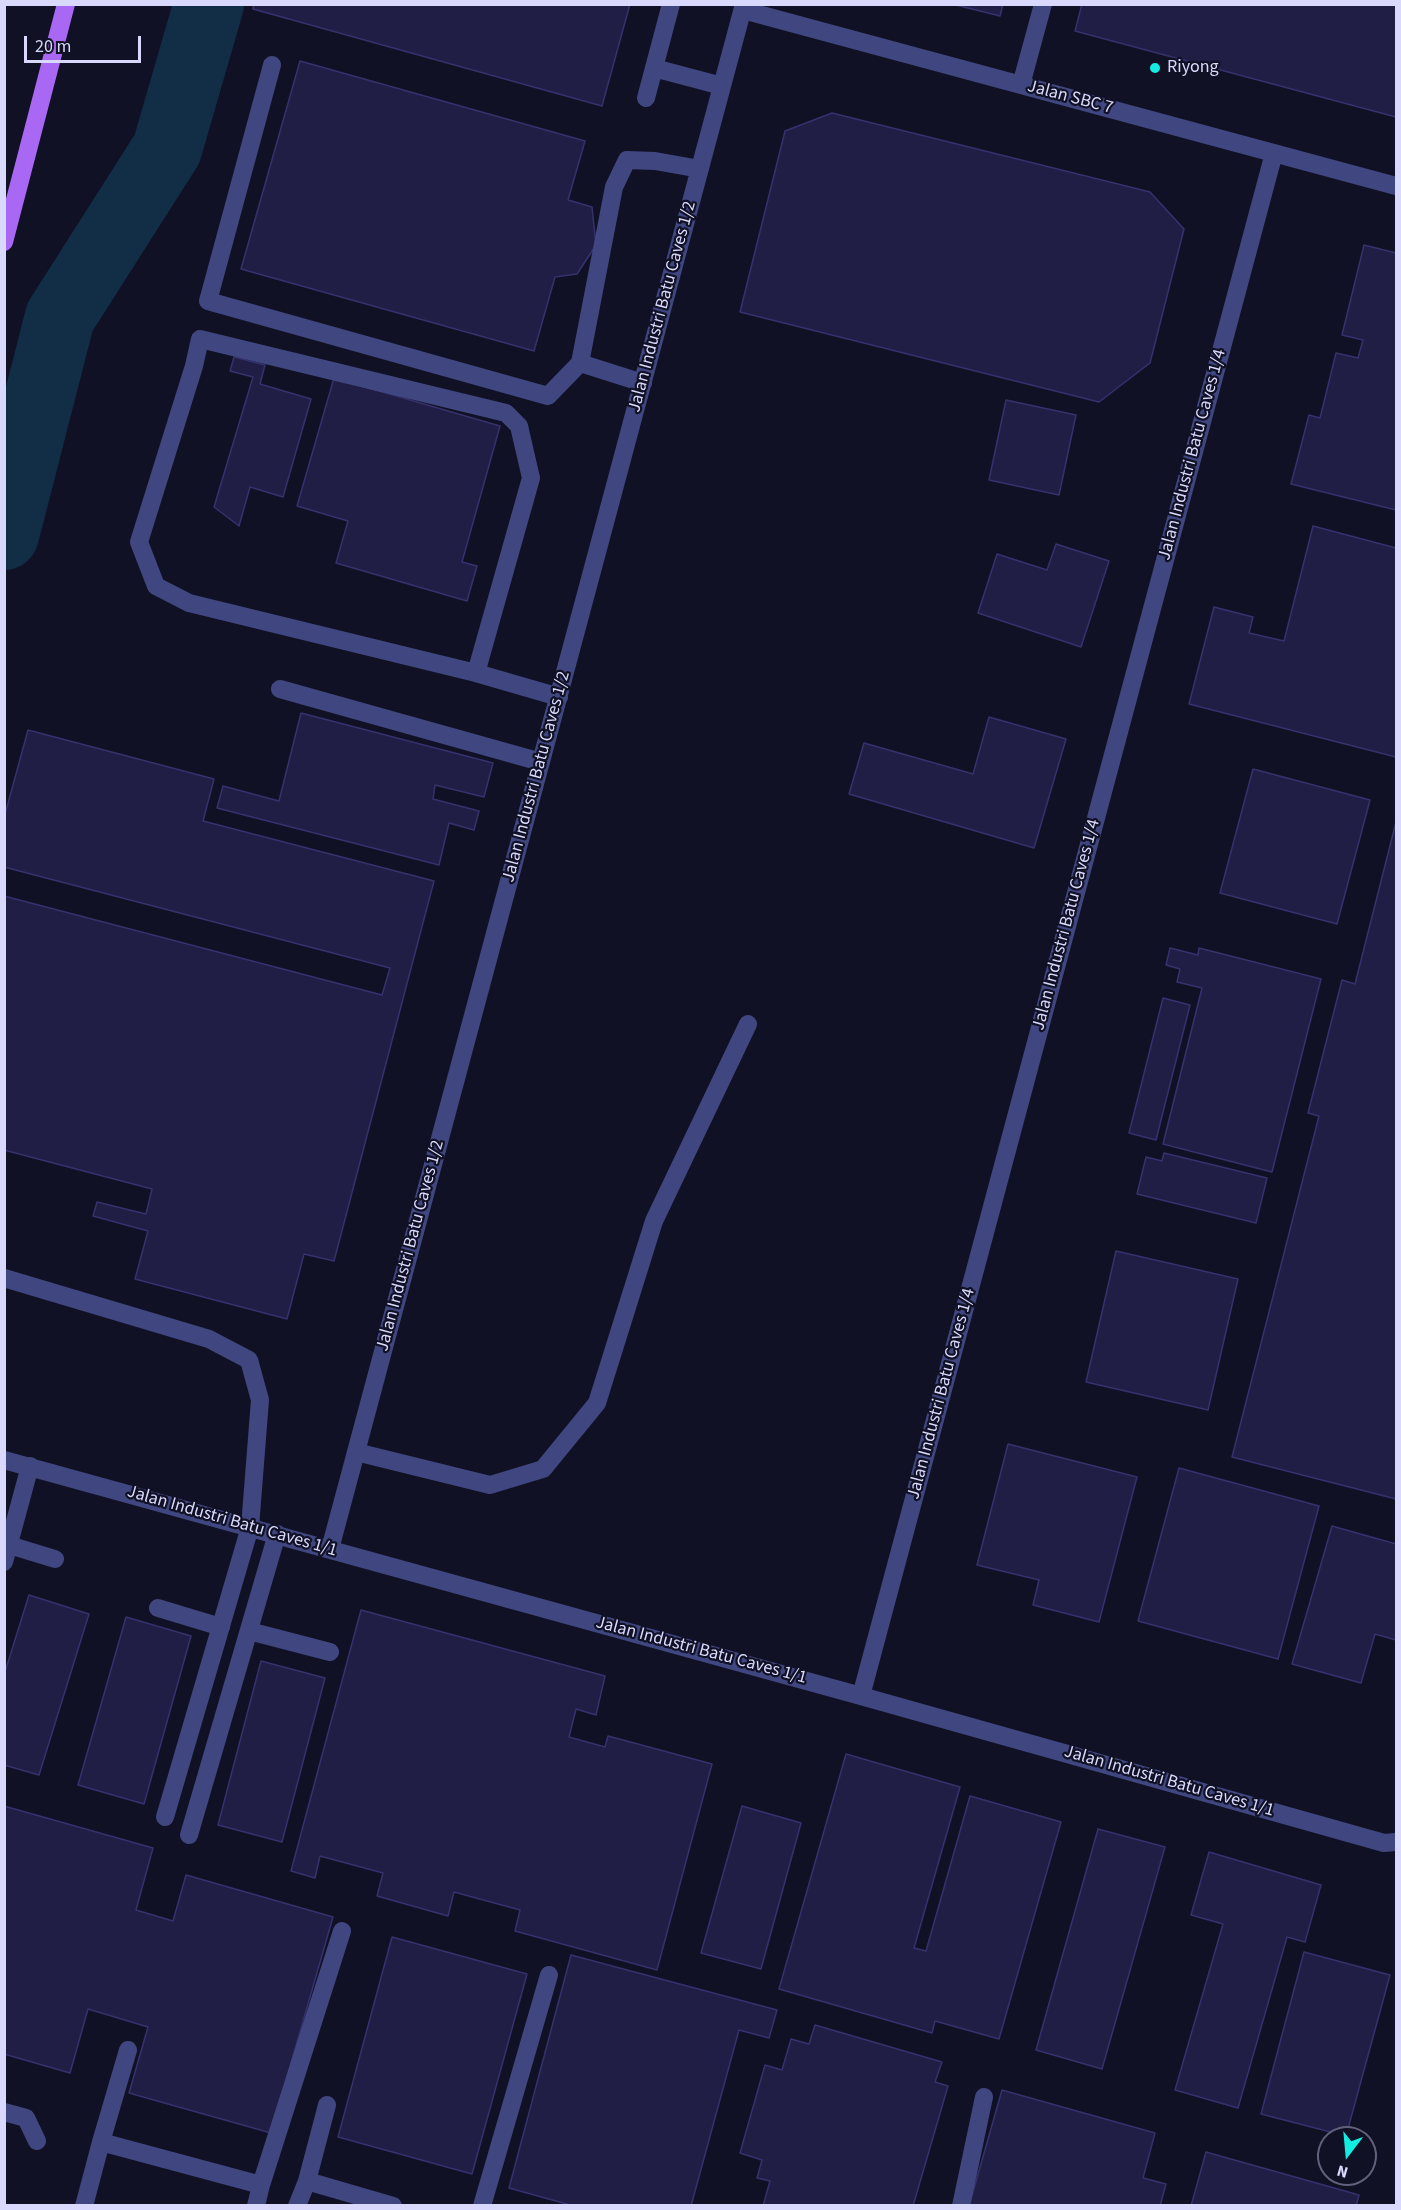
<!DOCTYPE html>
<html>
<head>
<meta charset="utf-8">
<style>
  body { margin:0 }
  #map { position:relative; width:1401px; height:2210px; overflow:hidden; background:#111125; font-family:"Source Sans 3",sans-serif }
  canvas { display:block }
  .frame { position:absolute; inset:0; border:6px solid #d8d9fc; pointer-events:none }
  .north { position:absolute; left:1317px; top:2126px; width:60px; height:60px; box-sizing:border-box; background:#111125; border:2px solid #61617b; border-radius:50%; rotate:196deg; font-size:16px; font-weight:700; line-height:24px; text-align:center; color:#d8d9fc }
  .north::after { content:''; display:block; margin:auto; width:21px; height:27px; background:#13ece0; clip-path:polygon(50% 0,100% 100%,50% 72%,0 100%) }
  .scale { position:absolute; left:24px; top:36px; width:117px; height:27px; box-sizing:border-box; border:3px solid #d8d9fc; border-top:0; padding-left:8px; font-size:18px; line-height:21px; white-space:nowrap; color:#d8d9fc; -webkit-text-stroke:4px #111125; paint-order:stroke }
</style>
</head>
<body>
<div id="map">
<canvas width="1401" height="2210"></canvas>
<div class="frame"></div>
<div class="north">N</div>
<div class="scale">20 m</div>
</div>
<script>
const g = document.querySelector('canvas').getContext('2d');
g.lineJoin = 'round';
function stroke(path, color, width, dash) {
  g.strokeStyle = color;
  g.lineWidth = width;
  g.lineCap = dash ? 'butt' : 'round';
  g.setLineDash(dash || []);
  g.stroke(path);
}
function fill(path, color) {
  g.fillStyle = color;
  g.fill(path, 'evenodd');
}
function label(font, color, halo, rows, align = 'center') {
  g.font = font + ' "Source Sans 3",sans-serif';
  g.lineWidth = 4.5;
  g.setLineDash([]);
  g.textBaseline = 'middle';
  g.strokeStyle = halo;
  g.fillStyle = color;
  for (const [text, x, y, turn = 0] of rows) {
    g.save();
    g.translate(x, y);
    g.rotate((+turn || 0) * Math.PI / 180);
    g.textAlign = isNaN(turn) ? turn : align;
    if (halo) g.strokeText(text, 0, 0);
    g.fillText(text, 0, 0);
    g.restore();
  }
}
stroke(new Path2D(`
  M4,535L60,317L167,149L209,4`), '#122e47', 70);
const building = new Path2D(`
  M254,4H630L602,106L253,9Z
  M952,4H1003L1000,16Z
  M1082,4H1396V117L1075,31Z
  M300,61L585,141L568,200L592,207L596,245L577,274L555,277L534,351L241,269Z
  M832,113L1150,192L1184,229L1150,363L1099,402L740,312L785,131Z
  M1364,245L1396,253V510L1291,484L1309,415L1320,418L1336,353L1358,358L1363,340L1342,335Z
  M234,357L265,365L260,384L311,399L283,497L250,487L239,526L214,507L253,377L230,371Z
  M334,378L500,426L462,562L477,566L467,601L336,563L348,521L297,506Z
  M1006,400L1076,415L1059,495L989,480Z
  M1313,526L1396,548V757L1189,704L1214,607L1253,617L1249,633L1284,641Z
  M1056,544L1109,561L1081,647L978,613L997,554L1047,570Z
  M301,713L493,763L484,797L435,785L433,799L479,811L474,830L449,823L439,865L217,808L223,786L279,801Z
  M989,717L1066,739L1034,848L849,794L864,743L973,774Z
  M28,730L214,779L203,821L434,881L334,1261L304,1254L287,1319L135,1279L148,1231L93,1216L97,1202L146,1214L152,1189L4,1150V896L382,995L390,968L4,867V818Z
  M1253,769L1370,800L1337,924L1220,893Z
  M1396,822V1499L1232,1457L1319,1116L1308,1113L1342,980L1355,984Z
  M1170,948L1198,955L1199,948L1321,979L1272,1172L1163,1144L1202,988L1177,982L1180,969L1166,965Z
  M1163,998L1190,1005L1156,1140L1129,1133Z
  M1164,1153L1267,1178L1256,1223L1137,1194L1146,1157L1162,1161Z
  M1116,1251L1238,1279L1208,1410L1086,1382Z
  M1008,1444L1137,1477L1099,1622L1033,1605L1039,1580L977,1565Z
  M1179,1468L1319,1506L1278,1659L1138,1621Z
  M1332,1526L1396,1544V1640L1375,1634L1361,1683L1292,1664Z
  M29,1595L89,1614L39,1775L4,1765V1675Z
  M361,1610L605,1676L596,1715L576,1709L569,1737L605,1747L608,1736L712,1764L657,1970L515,1931L520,1910L454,1892L448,1916L377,1896L383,1873L320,1856L315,1878L291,1871Z
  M126,1617L191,1636L144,1804L78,1785Z
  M261,1661L325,1678L282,1842L218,1825Z
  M846,1754L960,1787L914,1948L926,1951L970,1796L1061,1822L999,2039L935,2021L932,2033L779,1989Z
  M4,1806L153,1848L136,1910L173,1921L186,1875L333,1917L271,2133L129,2093L148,2027L88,2009L70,2073L4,2054Z
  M742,1806L801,1823L761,1969L701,1953Z
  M1098,1829L1165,1847L1102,2069L1036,2050Z
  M1209,1852L1321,1885L1305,1942L1287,1937L1238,2108L1175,2090L1223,1924L1191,1915Z
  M392,1937L527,1974L472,2174L338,2137Z
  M1304,1952L1390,1975L1346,2136L1261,2114Z
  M571,1955L777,2010L769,2038L739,2030L691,2206H574L509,2188Z
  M815,2025L942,2062L935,2082L948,2086L913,2206H763L770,2181L757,2178L762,2160L740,2153L765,2065L782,2070L791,2039L809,2044Z
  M1002,2090L1155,2133L1143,2178L1166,2184L1160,2206H969Z
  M1206,2152L1359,2195L1356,2206H1191Z`);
fill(building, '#201e44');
stroke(building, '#35326e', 1.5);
stroke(new Path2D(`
  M743,10L1396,186
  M272,65L208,301L548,396L580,363L614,187L627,160L655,161L700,169
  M654,68L722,86
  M1021,85L1043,4
  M646,98L671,4
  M200,339L506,413L519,426L531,478L476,673L189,603L156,586L139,542L194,366Z
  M580,363L643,383
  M476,673L559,697
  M280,689L541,762
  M4,1278L209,1339L249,1360L260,1400L250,1527L165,1817
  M356,1452L490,1485L543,1469L597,1403L654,1221L748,1024
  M4,1460L861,1696L1384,1843L1396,1842
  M9,1545L55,1559
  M330,1549L744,4
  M4,1562L30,1466
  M158,1608L221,1627
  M249,1631L330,1652
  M861,1696L1274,153
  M189,1835L277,1534
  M4,2112L26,2118L37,2141
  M101,2142L128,2050
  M307,2181L327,2105
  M84,2206L101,2142L261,2185L342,1931
  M256,2206L261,2185
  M297,2206L307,2181L393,2206
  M482,2206L549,1975
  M961,2206L984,2097`), '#404780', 18);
stroke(new Path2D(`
  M4,242L66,4`), '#a968f3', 18);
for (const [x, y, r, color] of [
  [1155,68,6,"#13ece0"]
]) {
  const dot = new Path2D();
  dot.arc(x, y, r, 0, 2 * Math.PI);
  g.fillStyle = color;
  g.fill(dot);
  stroke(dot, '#111125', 2);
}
label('18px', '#d8d9fc', '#111125', [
  ["Riyong",1167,68]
], 'left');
label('18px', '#d8d9fc', '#111125', [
  ["Jalan SBC 7",1070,98,15],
  ["Jalan Industri Batu Caves 1/2",663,307,-75],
  ["Jalan Industri Batu Caves 1/4",1193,455,-75],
  ["Jalan Industri Batu Caves 1/2",537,777,-75],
  ["Jalan Industri Batu Caves 1/4",1067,925,-75],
  ["Jalan Industri Batu Caves 1/2",411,1246,-75],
  ["Jalan Industri Batu Caves 1/4",942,1394,-75],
  ["Jalan Industri Batu Caves 1/1",232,1522,16],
  ["Jalan Industri Batu Caves 1/1",701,1651,15],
  ["Jalan Industri Batu Caves 1/1",1169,1782,16]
]);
</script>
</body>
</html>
